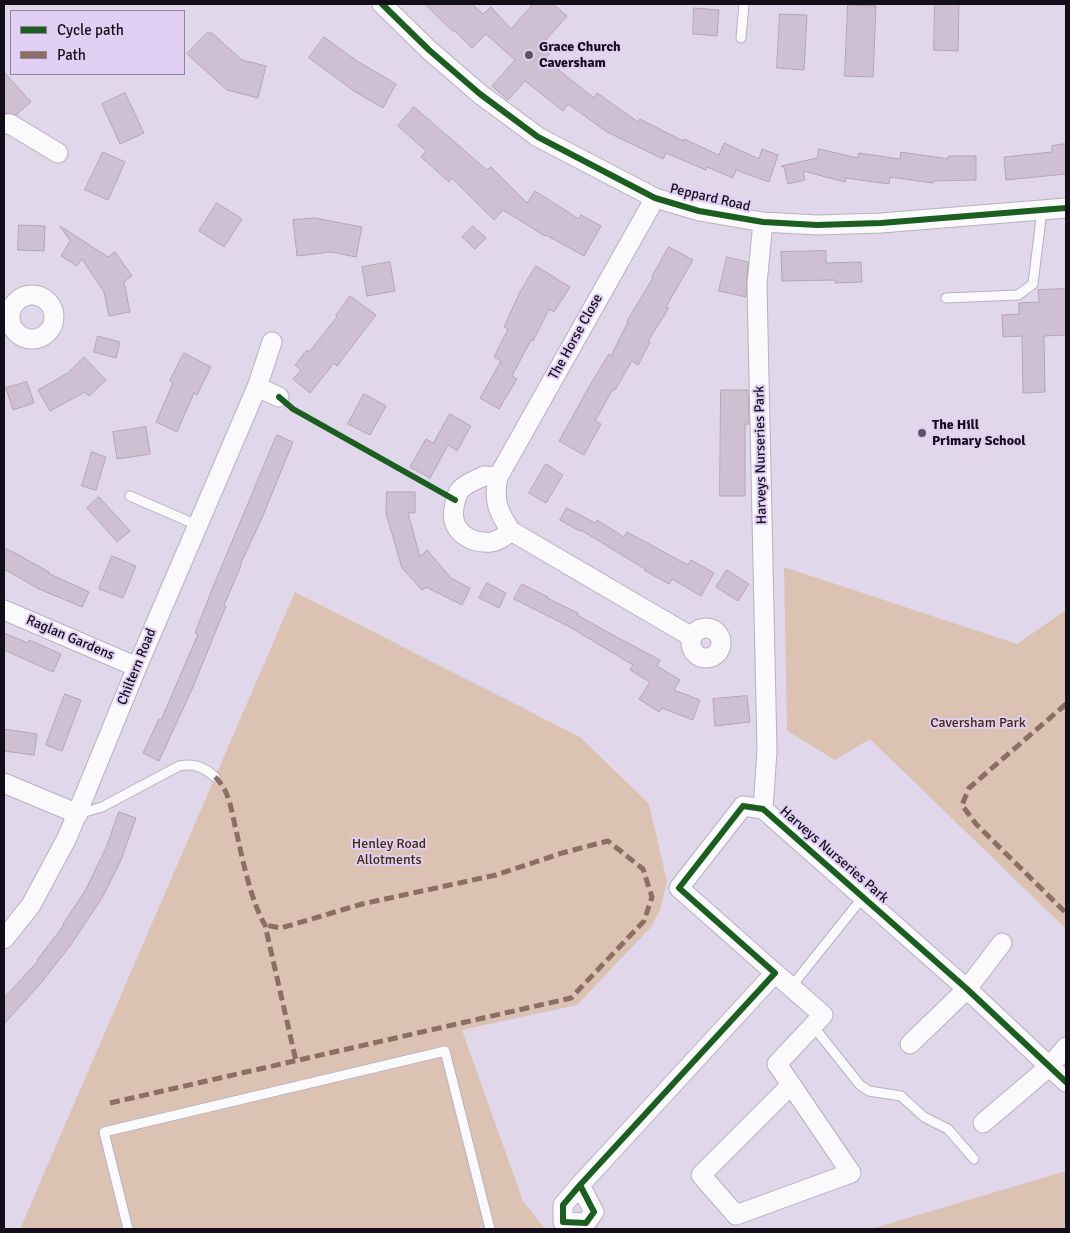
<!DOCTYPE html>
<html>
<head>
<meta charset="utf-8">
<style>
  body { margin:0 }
  #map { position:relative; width:1070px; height:1233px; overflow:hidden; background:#e1d7eb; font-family:Signika,sans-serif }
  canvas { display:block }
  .frame { position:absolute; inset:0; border:5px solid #140e1a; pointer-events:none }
  .legend { position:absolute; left:10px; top:10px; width:175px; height:65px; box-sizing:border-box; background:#e1cff3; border:1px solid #8f829c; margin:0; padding:6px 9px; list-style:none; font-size:15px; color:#140e1a }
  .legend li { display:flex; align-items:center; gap:10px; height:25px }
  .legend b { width:25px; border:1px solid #8f829c }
</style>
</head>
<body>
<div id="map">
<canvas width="1070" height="1233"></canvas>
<div class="frame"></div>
<ul class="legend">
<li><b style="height:6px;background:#1b5e20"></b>Cycle path</li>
<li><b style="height:6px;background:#8d6e63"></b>Path</li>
</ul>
</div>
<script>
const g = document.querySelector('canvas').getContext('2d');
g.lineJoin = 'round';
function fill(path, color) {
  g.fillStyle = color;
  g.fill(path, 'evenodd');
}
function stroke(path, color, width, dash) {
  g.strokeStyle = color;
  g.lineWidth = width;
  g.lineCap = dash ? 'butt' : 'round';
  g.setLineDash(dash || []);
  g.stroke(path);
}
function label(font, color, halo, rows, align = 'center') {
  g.font = font + ' Signika,sans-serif';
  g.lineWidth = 4;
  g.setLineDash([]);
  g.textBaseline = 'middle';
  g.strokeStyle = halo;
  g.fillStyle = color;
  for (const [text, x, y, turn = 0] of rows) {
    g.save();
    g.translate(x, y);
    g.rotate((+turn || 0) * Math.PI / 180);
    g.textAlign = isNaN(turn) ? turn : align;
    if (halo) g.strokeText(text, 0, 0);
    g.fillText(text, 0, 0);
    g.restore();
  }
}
fill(new Path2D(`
  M784,567L1017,644L1066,610V929L870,739L835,760L787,731Z
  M295,592L580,737L649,804L667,881L660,910L651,927L577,1005L462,1030L523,1201L545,1229H20Z
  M1066,1171V1229H871Z`), '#dcc2b3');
const building = new Path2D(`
  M425,4H472L483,14L491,7L511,29L533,4H553L567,16L544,42L553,50L545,59L594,98L597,93L638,122L640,119L683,141L684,139L719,155L724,143L759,159L762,149L778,155L769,182L736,170L733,178L707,167L706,170L666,153L663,159L607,132L568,104L563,111L525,81L508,100L492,86L515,60L486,34L472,48L454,30L453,31Z
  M935,4H959L958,51L934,50Z
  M848,5L876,6L873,77L845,76Z
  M694,8L719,10L717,36L693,34Z
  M780,14L807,15L804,70L777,68Z
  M207,33H212L242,60L266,66L258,98L227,90L187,54Z
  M324,37L357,61L396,84L383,108L354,91L309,58Z
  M4,72L31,102L16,115L4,113Z
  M125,93L144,133L120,144L102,104Z
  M414,107L487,170L491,167L527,203L535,191L579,219L581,215L601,226L584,256L546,235L545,236L503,210L494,220L452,178L449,182L421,157L426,151L398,126Z
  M1066,144V174L1006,180L1004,157L1052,152V146Z
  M819,149L858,158L859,153L900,159L901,152L948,159V156H976V180L934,181L933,183L890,177L889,184L846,178L845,182L803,171L805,180L788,184L784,167L781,166L817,158Z
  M103,152L125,162L108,200L85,190Z
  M217,203L242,219L224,247L199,231Z
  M315,218L362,227L356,257L331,252L297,256L293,220Z
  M19,225L45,226L44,251L18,250Z
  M60,226L108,257L115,252L132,276L124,282L130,312L109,316L104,292L82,259L77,266L61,256L70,241Z
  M473,226L486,238L475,249L462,237Z
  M669,247L693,260L666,307L669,308L648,341L650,342L638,365L632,361L615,390L613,389L595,421L601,424L584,455L559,441L590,385L609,354L611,356L628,322L627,321L653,278L652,277Z
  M826,251V263L861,262L862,282L835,283V280L782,281L781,252Z
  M727,257L748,262L746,297L719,291Z
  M390,262L395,291L367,296L362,267Z
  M536,266L570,287L554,312L549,309L533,341L531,340L512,376L517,379L499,409L480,398L501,361L494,357L508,329L504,327L519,294Z
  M1066,289V335L1044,336L1045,392L1023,393L1022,336L1003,337L1002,315L1019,314V303L1039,302L1038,290Z
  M350,296L376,315L337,366L334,363L310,393L293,379L301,370L295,365L307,350L309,352L337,317L336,316Z
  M98,336L120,342L116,358L94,352Z
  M184,353L211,367L197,395L194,393L177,432L156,422L173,383L170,381Z
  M84,357L106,380L89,396L85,392L50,411L38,390L68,373Z
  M27,382L34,403L13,410L6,388Z
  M721,390H748L749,424H745V496H720Z
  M364,394L386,406L370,435L348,424Z
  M450,414L471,426L457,451L448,445L430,478L410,467L426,439L433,443Z
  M146,427L150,454L117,459L113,432Z
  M277,435L293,442L262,518L240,565L241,566L224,605L226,606L193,687L159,761L143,753L159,719L161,720L181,674L198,634L195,633L211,592Z
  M92,452L106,457L96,490L82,486Z
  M546,464L563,475L546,503L529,493Z
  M387,492H415V513H408L420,557L427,550L451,578L470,588L462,605L426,587L422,590L402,568L386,513Z
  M99,497L130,531L117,542L87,508Z
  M567,508L595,523L597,520L624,537L627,532L688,565L691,560L714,573L701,596L672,579L669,584L644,570L645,569L581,530L580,531L560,520Z
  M4,548L15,553L49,572L48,573L89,592L82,607L39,589L4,569Z
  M112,556L136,566L123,598L99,589Z
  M727,570L749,584L738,601L716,587Z
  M487,583L506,593L499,608L479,598Z
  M522,584L548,597L547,598L578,613L577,615L611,634L660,660L657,666L680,680L674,690L700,700L693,720L662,708L659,712L639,699L650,682L630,670L633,665L568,626L514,599Z
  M4,633L28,643L29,640L61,654L53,672L4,650Z
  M65,694L81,700L62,751L46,745Z
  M747,696L750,722L715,726L713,699Z
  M4,729L37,734L34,755L4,751Z
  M119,812L136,818L121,860L102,898L70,946L41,983L4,1024V998L38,961L37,960L64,925L63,924L85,891L106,848Z`);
fill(building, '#cfbfd3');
stroke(building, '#b1a6b5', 1);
const lane = new Path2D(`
  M741,38L744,4
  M946,298L1018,295L1033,284L1042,210
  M130,496L197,525
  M78,814L102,807L179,766C194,763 204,767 215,777
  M791,987L863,897
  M813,1026L860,1085L869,1091L901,1096L924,1117L948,1129L974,1159
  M128,1229L104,1132L445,1051L490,1229`);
const street = new Path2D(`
  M382,4L429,50L480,94L538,137L655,198L699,211L763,222L817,225L881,223L1066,208
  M4,124H10L58,153
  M763,222L757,284L767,751L763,809
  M10 317a22 22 0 1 1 44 0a22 22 0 1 1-44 0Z
  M257,387L279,397
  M484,476L498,477C493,501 498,512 511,531C505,536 499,541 491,542C470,544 450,531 454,508C455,502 456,495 460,490C466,483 476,480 484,476Z
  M498,477L655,198
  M511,531L692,637
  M4,610L137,667
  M691 643a15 15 0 1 1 30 0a15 15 0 1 1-30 0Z
  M4,783L78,814
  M4,939L31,905L67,838L137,667L257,387L272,342
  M775,973L823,1015L777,1064L851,1173L736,1215L701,1175L791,1085
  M910,1044L967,989L1002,943
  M983,1123L1050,1066L1066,1047
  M580,1185L594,1212L586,1223L563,1222V1205L580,1185L775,973L679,888L743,806L763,809L967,989L1066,1082`);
stroke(lane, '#b8b0c0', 11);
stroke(street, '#b8b0c0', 21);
stroke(lane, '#faf9fc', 9);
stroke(street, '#faf9fc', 19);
stroke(new Path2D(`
  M1066,704L969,788L962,805L976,824L1066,913
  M215,777C230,791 231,810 236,830C242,857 251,902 265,925L296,1061
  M110,1103L571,998L644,921L652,897L643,869L608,841L562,853L496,875L362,904L281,928L265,925`), '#8d6e63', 5, [10, 5]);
stroke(new Path2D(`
  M382,4L429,50L480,94L538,137L655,198L699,211L763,222L817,225L881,223L1066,208
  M279,397L293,409L455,500
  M580,1185L594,1212L586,1223L563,1222V1205L580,1185L775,973L679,888L743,806L763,809L967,989L1066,1082`), '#1b5e20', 6);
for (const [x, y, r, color] of [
  [529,55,5,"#5c5463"],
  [922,433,5,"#5c5463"]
]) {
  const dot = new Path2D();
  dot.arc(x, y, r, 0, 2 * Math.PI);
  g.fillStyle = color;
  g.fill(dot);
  stroke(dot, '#e1cff3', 2);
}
label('bold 14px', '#140e1a', '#e1cff3', [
  ["Grace Church",539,47],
  ["Caversham",539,63],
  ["The Hill",932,425],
  ["Primary School",932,441]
], 'left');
label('14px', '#140e1a', '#e1cff3', [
  ["Peppard Road",710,198,13],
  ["The Horse Close",576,337,-61],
  ["Harveys Nurseries Park",761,455,-91],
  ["Raglan Gardens",70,638,23],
  ["Chiltern Road",137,667,-68],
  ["Harveys Nurseries Park",834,855,41]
]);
label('14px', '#412a0e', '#e1cff3', [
  ["Caversham Park",978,723],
  ["Henley Road",389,844],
  ["Allotments",389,860]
]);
</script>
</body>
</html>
